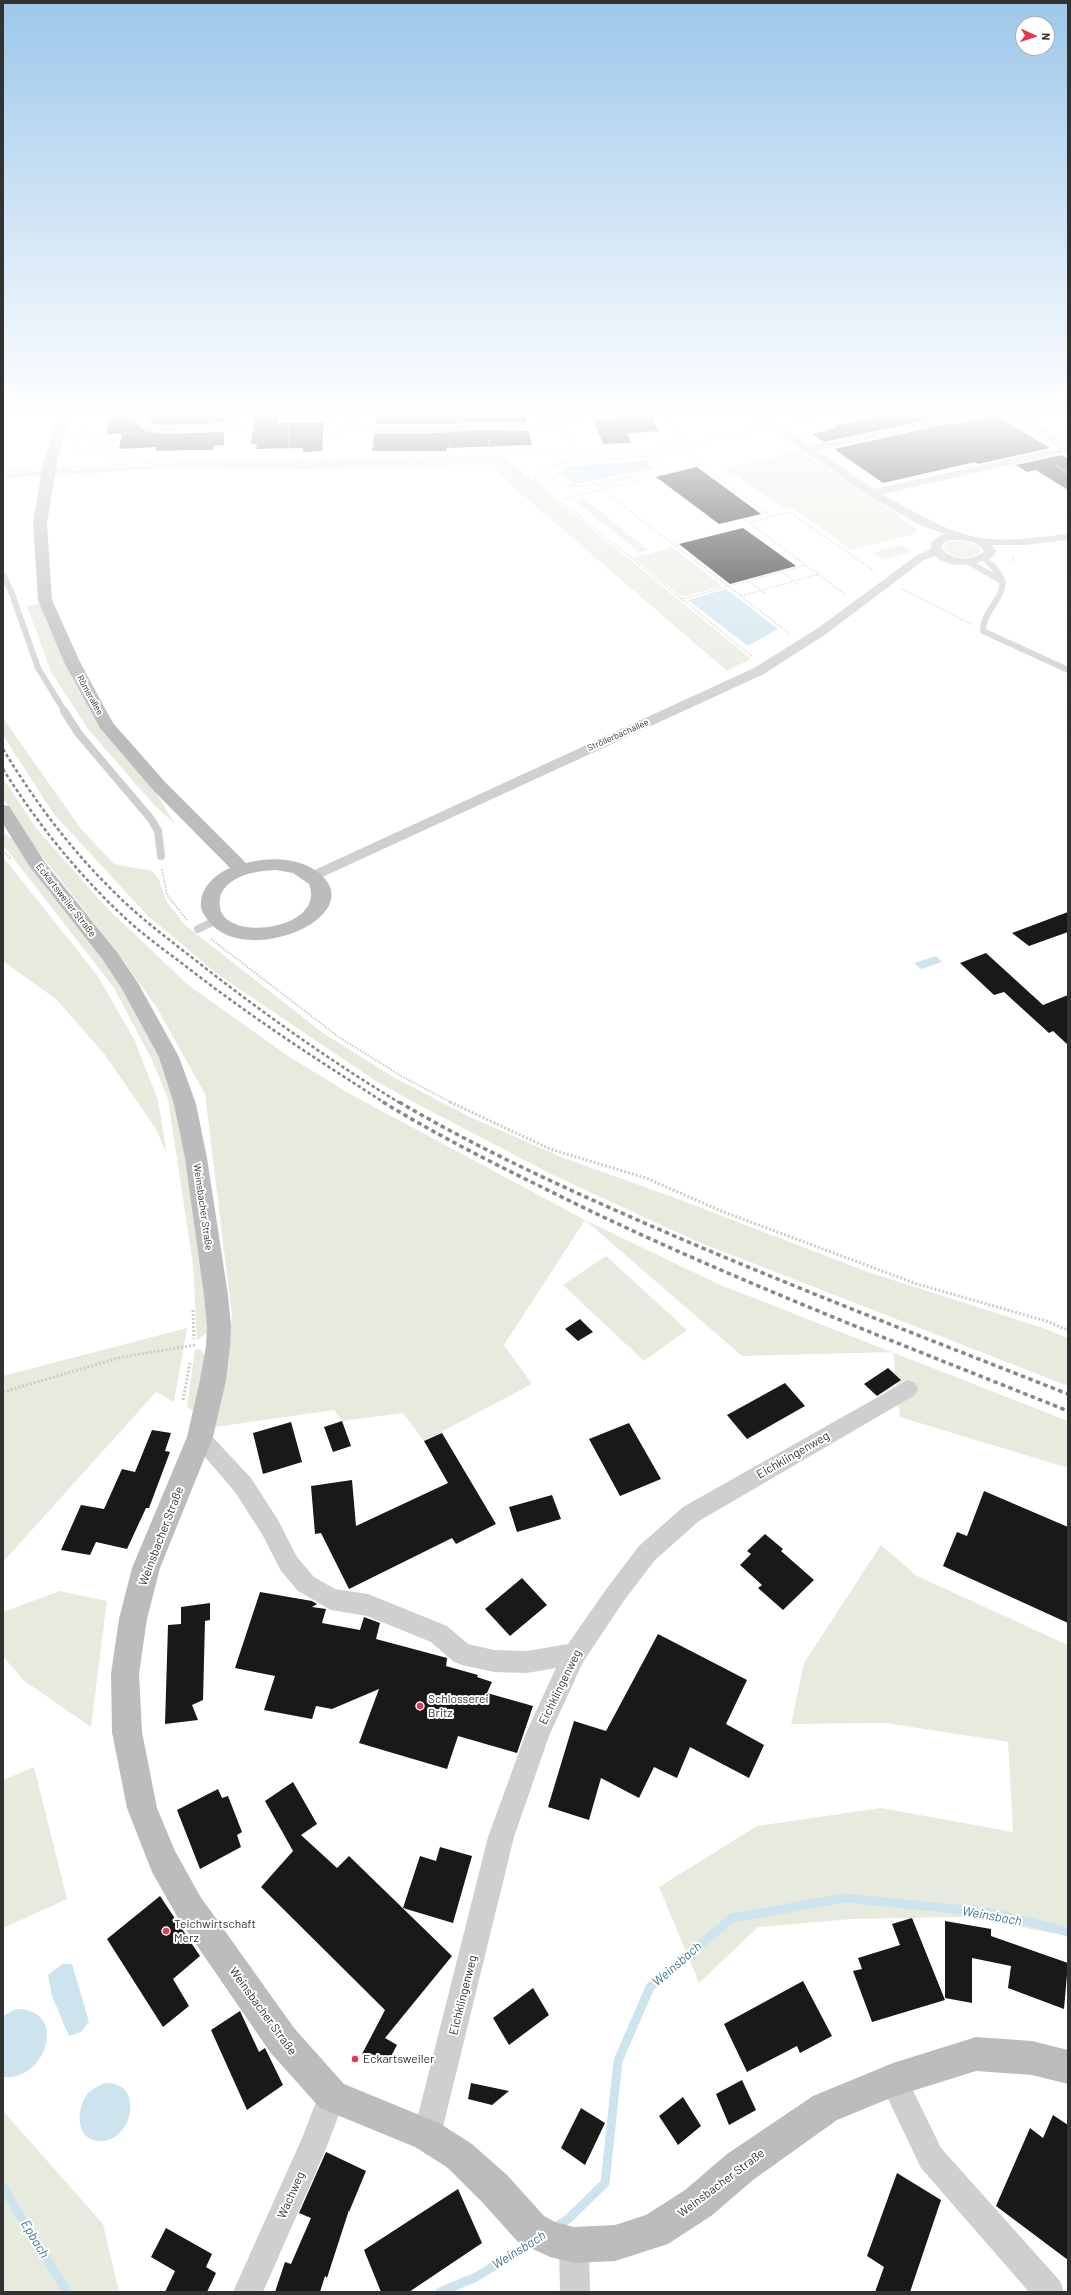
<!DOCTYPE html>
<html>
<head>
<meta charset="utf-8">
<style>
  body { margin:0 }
  #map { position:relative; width:1071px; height:2295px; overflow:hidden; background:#fff; font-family:Barlow,sans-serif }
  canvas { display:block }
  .frame { position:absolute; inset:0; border:4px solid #323232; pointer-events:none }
  .north { position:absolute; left:1015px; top:16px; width:40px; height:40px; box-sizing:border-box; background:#fff; border:1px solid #adadad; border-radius:50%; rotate:93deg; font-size:11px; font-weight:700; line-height:16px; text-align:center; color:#323232 }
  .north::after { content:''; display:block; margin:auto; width:14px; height:18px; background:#e7364d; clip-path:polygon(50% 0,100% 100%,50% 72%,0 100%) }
</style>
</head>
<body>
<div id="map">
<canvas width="1071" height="2295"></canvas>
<div class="frame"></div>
<div class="north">N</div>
</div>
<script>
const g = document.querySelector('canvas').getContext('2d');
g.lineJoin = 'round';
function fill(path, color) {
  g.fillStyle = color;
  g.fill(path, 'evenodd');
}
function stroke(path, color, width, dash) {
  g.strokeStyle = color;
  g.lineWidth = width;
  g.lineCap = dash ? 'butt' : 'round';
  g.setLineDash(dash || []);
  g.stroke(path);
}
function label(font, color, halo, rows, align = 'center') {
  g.font = font + ' Barlow,sans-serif';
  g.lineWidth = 4;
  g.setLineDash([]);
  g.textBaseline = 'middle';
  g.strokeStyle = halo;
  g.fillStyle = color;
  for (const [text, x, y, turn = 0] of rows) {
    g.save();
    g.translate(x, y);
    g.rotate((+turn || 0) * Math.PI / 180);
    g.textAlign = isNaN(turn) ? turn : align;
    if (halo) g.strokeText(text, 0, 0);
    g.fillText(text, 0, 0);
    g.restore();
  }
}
fill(new Path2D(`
  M95,437H111L118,441L112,448L87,445L88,442Z
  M800,451L894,512L917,530L914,531L917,533L851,550L792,507L784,509L725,468Z
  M504,457L751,659L727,671L510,484L491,464L310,470L165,468L65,475V470L185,463Z
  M583,498L648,550L639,552L575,501Z
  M952,541L969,542L980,548V553C970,560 949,559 944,548V545Z
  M902,545L911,552L883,560L873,553Z
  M672,547L722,586L682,597L634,558Z
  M40,603L175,824L154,805L88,729L51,672L27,606Z
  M3,718L81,829L114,864L152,871L159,879L166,901L185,925L323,1033L395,1078L468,1116L561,1157L678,1199L868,1272L1043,1328L1068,1338V1386L696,1241L553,1175L417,1104L376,1081L217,974L147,915L53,813L3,735Z
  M3,778L36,828L105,906L188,985L288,1056L350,1094L585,1220L718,1284L1068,1421V1468L900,1417L893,1352L742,1356L585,1220L504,1345L532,1384L424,1441L403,1413L342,1421L334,1410L215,1427L232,1316L205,1094L157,1008L118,953L27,837L3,798Z
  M3,833L14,840L49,892L114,971L159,1053L174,1091L183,1133L208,1301L207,1333L197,1340L193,1265L168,1099L152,1060L114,988L3,845Z
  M3,857L97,975L134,1039L158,1100L167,1154L156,1129L105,1055L57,1000L3,961Z
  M606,1256L687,1330L644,1361L563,1285Z
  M187,1328L174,1402L156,1392L3,1562V1376Z
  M195,1349L201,1350L206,1358L195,1412L187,1407Z
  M881,1545L917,1576L1068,1645V1931L1053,1933L965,1917L852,1919L758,1927L699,1983L659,1887L757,1826L881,1808L1013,1832L1008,1742L886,1723L791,1724L804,1663Z
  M60,1591L107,1601L91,1727L23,1680L3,1656V1612Z
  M34,1767L67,1899L3,1928V1780Z
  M3,2111L103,2224L119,2292H3Z`), '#e6ebde');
fill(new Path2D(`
  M646,460L653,468L576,484L557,474L568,467Z
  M726,589L778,629L748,646L688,600Z
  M936,956L942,962L921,969L914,963Z
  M62,1964H72L89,2022L81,2032L69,2036L52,1996L48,1975Z
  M16,2009C69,2008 47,2082 3,2077V2016Z
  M104,2083C147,2080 133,2145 97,2141C74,2138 77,2106 88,2093C93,2089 98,2086 104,2083Z`), '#cde3ee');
stroke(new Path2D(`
  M5,477L67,470`), '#cde3ee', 4);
stroke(new Path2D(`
  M3,2187L67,2292
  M554,2228L568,2219L605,2183L618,2061L650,1987L732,1918L845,1898L994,1913L1068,1932
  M440,2292L476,2277L533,2242`), '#cde3ee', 9);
fill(new Path2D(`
  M110,415H134L135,422L145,431L166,434L224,432V445L214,446L213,450H191L156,451L157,447L119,449L122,434H106Z
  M147,415H225L224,423L166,425L154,424L147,418Z
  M255,415H278L277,423L324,422L322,451L303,452V448L256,449L257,444H251Z
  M384,415H526L527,423L476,422L451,424H376L377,416Z
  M615,415H651L659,431L627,433L631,443L603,444L593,420L616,419Z
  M885,415L941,417L824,442L812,434L836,428L833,426Z
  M995,415L1050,448L978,464L975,462L883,483L834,449L951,423L953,424Z
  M477,430L529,431L532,445L447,448L446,451H372L374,434H425Z
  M1062,455L1068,459V490L1036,470L1027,472L1016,465Z
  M697,467L761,514L719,524L656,477Z
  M743,528L796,566L730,584L679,544Z
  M1068,912V932L1029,946L1012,933Z
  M986,953L1043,1005L1068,995V1045L1053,1031L1049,1033L1004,992L994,995L960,963Z
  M580,1319L593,1332L578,1341L565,1329Z
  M888,1368L901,1380L877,1396L864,1384Z
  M785,1383L805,1406L747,1439L727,1415Z
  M342,1421L351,1446L333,1452L324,1427Z
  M291,1422L302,1462L263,1474L253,1433Z
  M629,1423L661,1479L620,1496L589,1439Z
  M152,1430L171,1433L165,1451L170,1452L149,1508H146L127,1549L96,1542L90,1555L61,1550L81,1505L104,1509L122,1469L135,1472Z
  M442,1433L496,1524L456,1544L452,1538L349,1589L321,1533L315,1534L311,1486L352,1480L356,1526L448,1483L424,1441Z
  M984,1491L1068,1527V1623L943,1566L957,1532L967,1536Z
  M552,1495L561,1519L517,1532L509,1507Z
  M765,1534L783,1549L781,1551L814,1580L783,1610L758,1588L762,1585L740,1565L751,1554L747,1551Z
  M522,1578L547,1605L510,1636L485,1609Z
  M260,1592L312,1601L317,1604L312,1607L326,1609L322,1623L360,1630L364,1617L380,1623L376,1639L447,1658L446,1666L478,1675L477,1677L492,1682L487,1693L533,1706L517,1753L458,1736L447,1769L359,1743L379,1689L332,1709L316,1706L312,1719L264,1710L275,1676L235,1668Z
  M210,1603V1620L205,1621L203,1700L192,1705L198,1720L165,1724L168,1625L181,1624V1607Z
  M658,1634L747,1680L726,1724L764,1745L749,1778L690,1747L677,1778L654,1767L639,1798L601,1778L589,1820L548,1807L574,1721L606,1731Z
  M293,1782L317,1824L301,1835L337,1868L349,1856L452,1956L385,2038L397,2045L387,2064L372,2054L368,2058L362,2054L385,2010L261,1887L293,1851L265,1801Z
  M218,1789L222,1798L228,1796L242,1832L237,1835L241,1847L200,1869L177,1810Z
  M440,1847L472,1856L453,1923L403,1908L420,1856L436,1861Z
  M160,1896L200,1956L173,1979L189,2006L163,2027L107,1939Z
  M912,1918L945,2000L872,2022L853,1971L862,1969L858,1958L900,1945L892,1924Z
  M945,1921L991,1929V1936L1068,1963L1064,2009L1008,1988L1011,1966L972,1958V2003L945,1998Z
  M803,1981L832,2036L800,2053L797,2046L747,2072L724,2024Z
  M533,1988L549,2015L509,2045L493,2018Z
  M240,2011L259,2052L265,2048L283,2085L247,2110L211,2030Z
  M742,2080L756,2110L729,2125L716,2094Z
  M471,2083L509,2091L492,2105L468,2099Z
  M683,2097L701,2126L678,2145L659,2116Z
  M581,2108L605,2123L585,2165L561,2148Z
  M1053,2115L1068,2125V2260L996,2206L1030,2128L1043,2138Z
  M326,2152L366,2171L349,2212V2210L327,2278L325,2276L320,2292H275L285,2262L291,2264L311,2218L299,2213Z
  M897,2173L941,2200L910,2292H875L884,2267L867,2256Z
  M458,2189L482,2243L409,2292H381L364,2250Z
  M166,2228L212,2254L206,2267L216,2273L207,2292H165L175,2271L151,2257Z`), '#191919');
stroke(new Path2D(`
  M86,415L78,448L97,452L108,457L110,464
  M667,415L689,444
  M793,421L818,415
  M3,424L7,415
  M246,429L288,428
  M568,435L573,453
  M327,436L340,431
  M80,437L135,433
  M489,440V446
  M675,446L772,517L789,512L876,572
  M373,448L374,442
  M326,449L327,418
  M449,449L450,441
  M655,456L661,464C650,473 588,487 573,486C565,486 557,480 550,476V471L561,463Z
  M655,456L679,451
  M303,458L288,450L289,419L334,418
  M561,463L541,469L534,479L753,657
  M1056,465L1068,473
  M66,467L185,461L425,458L618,451L673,447L755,430
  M3,472L31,470
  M594,483L790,634
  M600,488L629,477
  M560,500L700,465
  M744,519L846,595
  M749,523L772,517
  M1013,555L1014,563
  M782,572L799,585
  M749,581L766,594
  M902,589L971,624
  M741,596L819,574
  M682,599L806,565`), '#ccc', 1.5, [1.5, 1.5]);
stroke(new Path2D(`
  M3,851L11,859
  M162,869L167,895L187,920
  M211,939L340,1038L403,1077L452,1103`), '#ccc', 2, [1.5, 1.5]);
stroke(new Path2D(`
  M450,1102L550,1149L646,1178L721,1211L917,1284L1046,1321L1068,1330
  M193,1310L194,1339
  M3,1392L122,1357L195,1345
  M183,1400L190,1363`), '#ccc', 3, [2, 2]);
stroke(new Path2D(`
  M984,558C989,563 995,568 999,574C1012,593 982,610 983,631L1068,670
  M969,562L1003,582
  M3,575L11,591L38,668L65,712`), '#cfcfcf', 6);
stroke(new Path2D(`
  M64,711L79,734L151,819L158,831L161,856
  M198,929L217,920`), '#cfcfcf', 8);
fill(new Path2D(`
  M136,415H146L145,418L153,425L166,427L225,424L230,421V415H240V422L228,430L166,433L146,430L136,421Z
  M344,415H354L357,424L366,426H451L476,423L495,425L537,424L572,415H584C567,435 501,430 477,429C468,429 459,432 450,432C417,433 381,436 349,428Z
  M752,415H764L810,446L957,415H978L817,451L874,489L1059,448L1011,415H1023L1068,444V452L882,494C914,512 946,532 982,538C1010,542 1040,537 1068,534V540L1025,545H992L996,551L992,557C976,566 949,569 935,556L924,560L826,634L764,674L318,879H308L305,876L308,873L754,668L818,628L916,556L931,549V543L939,536L945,534L918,524L868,495ZM951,540C963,540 977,540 984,551C975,562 946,561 941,546L946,541Z
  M908,1380L915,1383L918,1389L915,1395L699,1521L655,1560L623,1602L583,1662L549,1736L514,1837L441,2135L437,2145L427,2149L417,2145L413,2135L488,1837L526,1733L556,1668L527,1673L494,1672L462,1665L454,1662L431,1642L367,1616L331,1610L298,1591L281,1571L262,1534L235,1492L193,1443L189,1437L193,1431L200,1428L207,1431L251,1478L278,1520L297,1557L314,1577L335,1589L368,1594L447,1626L468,1644L494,1650L527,1651L568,1644L607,1588L639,1546L683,1507Z
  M893,2066L903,2070L941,2148L1060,2281L1064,2292H1029L921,2168L879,2080L883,2070Z
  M332,2082L342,2086L346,2096L325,2151L263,2292H233L303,2136L322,2086Z
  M574,2230L585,2234L589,2245L590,2292H560L559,2245L563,2234Z`), '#cfcfcf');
fill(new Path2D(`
  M58,415H70L56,464L50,468L44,464Z
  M48,471L55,475L47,523L52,600L80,662L113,723L166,783L246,863C269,857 299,857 319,873C372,916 243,971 207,919C204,914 200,910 201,903C201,887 216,874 230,868L154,791L100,728L64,662L38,600L33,523L41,475ZM276,870L293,873L309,884C327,930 224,943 220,907C219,901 220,894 224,889C236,874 257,871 276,870Z
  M3,805L9,806L46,864L117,952L138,983L179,1057L196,1104L207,1158L228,1295L231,1326L230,1346L226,1380L213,1437L160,1568L147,1619L139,1674L142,1732L157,1808L175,1851L200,1896L294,2028L344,2084L439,2123L472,2144L508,2176L544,2216L555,2222L574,2227L615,2225L646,2215L685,2190L727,2154L813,2096L893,2063L976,2037L1032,2041L1068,2050V2084L1032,2075L976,2071L893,2097L837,2120L753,2180L711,2216L668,2244L615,2261L574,2263L550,2257L518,2242L482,2202L448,2168L415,2147L320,2108L270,2052L178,1918L152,1872L127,1808L112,1732L111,1674L119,1619L132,1568L187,1437L200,1380L206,1346L207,1326L204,1295L185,1158L174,1104L159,1057L122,989L103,960L30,867L3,824Z`), '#bcbcbc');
stroke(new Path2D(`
  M3,749C35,802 72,851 116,894C143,921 174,943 204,967C267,1016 332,1062 400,1103
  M3,769C37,823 77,873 123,916C145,937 169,953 192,971C254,1019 319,1061 385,1103`), '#878787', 2.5, [3.5, 2.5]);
stroke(new Path2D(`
  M383,1102C443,1139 507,1170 570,1201C732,1280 901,1344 1068,1411
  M399,1102C479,1149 564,1188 649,1225C787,1285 928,1339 1068,1394`), '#878787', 3.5, [4.5, 3.5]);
stroke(new Path2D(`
  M48,475L50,464`), '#bcbcbc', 14);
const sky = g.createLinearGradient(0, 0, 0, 737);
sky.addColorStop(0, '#9dc7ea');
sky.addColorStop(0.56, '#fff');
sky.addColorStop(1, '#ffffff00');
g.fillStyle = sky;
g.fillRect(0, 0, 1071, 737);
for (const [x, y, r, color] of [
  [420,1706,4,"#e7364d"],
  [166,1931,4,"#e7364d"],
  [355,2059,4,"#e7364d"]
]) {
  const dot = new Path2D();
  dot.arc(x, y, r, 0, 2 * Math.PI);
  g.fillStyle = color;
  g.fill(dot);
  stroke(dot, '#fff', 1.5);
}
label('9px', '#323232', '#fff', [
  ["Römerallee",90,695,61],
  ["Ströllerbachallee",618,735,-24]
]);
label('10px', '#323232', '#fff', [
  ["Eckartsweiler Straße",66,900,52],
  ["Weinsbacher Straße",203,1207,82]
]);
label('12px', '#323232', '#fff', [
  ["Eichklingenweg",793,1455,-30],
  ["Weinsbacher Straße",161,1536,-69],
  ["Eichklingenweg",560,1687,-64],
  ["Eichklingenweg",463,1995,-76],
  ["Weinsbacher Straße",263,2011,54],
  ["Weinsbacher Straße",721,2183,-37],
  ["Wachweg",291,2195,-66]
]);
label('12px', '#323232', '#fff', [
  ["Schlosserei",428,1699],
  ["Britz",428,1713],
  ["Teichwirtschaft",174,1924],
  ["Merz",174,1938],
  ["Eckartsweiler",363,2059]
], 'left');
label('italic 13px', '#3e7996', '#fff', [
  ["Weinsbach",992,1916,10],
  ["Weinsbach",677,1964,-41],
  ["Epbach",35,2239,59],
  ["Weinsbach",519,2250,-32]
]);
</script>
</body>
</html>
